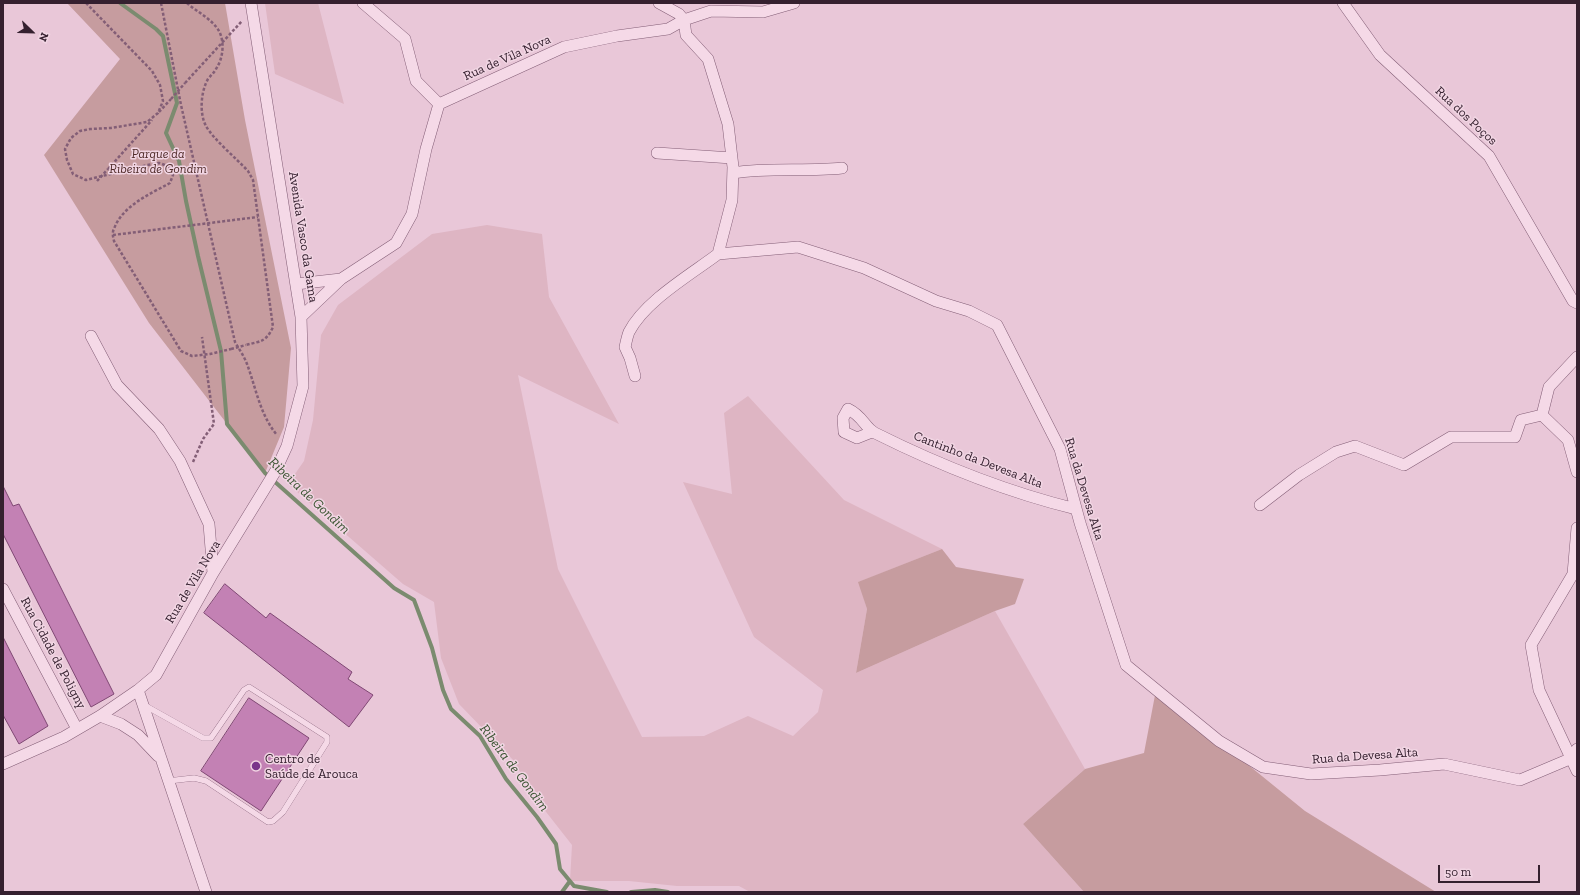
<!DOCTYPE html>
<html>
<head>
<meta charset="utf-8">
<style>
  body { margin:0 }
  #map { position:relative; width:1580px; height:895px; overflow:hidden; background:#e9c7d8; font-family:"Zilla Slab",serif }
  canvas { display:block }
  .frame { position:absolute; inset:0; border:4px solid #35202f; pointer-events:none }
  .north { position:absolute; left:12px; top:12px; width:40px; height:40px; -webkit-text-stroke:3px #f1d5e3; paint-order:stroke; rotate:113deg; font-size:11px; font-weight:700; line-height:16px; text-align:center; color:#35202f }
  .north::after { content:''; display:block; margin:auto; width:14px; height:18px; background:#35202f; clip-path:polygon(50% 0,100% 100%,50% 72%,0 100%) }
  .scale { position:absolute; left:1438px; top:865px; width:102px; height:18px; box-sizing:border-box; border:2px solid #35202f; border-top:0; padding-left:5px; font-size:12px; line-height:14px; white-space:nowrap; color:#35202f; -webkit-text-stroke:3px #f1d5e3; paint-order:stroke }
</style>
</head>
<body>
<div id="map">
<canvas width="1580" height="895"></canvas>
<div class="frame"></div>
<div class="north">N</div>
<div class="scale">50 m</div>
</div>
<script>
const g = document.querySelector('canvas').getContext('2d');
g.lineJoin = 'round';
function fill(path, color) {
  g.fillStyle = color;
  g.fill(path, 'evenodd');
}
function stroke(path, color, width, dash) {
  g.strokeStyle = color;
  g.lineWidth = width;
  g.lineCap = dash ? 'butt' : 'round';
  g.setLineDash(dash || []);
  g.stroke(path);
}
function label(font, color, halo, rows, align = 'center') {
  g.font = font + ' "Zilla Slab",serif';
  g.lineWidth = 3;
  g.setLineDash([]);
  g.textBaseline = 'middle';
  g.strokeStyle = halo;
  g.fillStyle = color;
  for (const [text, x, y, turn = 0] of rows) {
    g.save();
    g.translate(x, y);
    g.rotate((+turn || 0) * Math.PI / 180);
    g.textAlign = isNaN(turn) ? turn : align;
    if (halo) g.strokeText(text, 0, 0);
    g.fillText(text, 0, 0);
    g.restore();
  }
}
fill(new Path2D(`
  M265,3H318L344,104L275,74Z
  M487,225L542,234L549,297L619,424L518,375L558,569L642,737L704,736L748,716L793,736L818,712L823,690L754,637L683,482L732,494L724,413L748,396L844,500L942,549L859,582L867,609L856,673L995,611L1085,769L1023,824L1084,892H750L739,886H677L629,881H570L572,845L532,794L515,762L459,704L441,658L434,602L403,584L288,484L304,461L313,420L321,335L338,305L432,234Z`), '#deb5c3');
fill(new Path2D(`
  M67,3H225L245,120L291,348L284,427L265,473L149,323L44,155L120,59Z
  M942,549L956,567L1024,579L1015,604L995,611L856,673L867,609L858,582Z
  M1156,690L1305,811L1436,892H1084L1023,824L1085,769L1144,753Z`), '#c69c9f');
stroke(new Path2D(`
  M120,3L156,29L163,36L177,103L166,133L179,161L186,201L198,256L221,351L227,424L265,473L394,588L414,600L432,648L443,690L451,709L480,736L506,779L537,817L556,844L560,869L574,886L607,892
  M562,892L570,881
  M631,892L655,890L668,892`), '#7b8b6f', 4);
const building = new Path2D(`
  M3,486L13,506L19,504L114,694L91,707L3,534Z
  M225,584L266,618L270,613L352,672L348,679L373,695L349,727L204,613Z
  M3,637L48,726L19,744L3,715Z
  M249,698L309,738L261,811L201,771Z`);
fill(building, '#c381b4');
stroke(building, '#7f4773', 1);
const lane = new Path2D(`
  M144,705L203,738H211L244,690L249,687L327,737V742L283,812L273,821L268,822L206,781L194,778L168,781`);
const street = new Path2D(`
  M363,3L405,39L416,81L439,104
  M659,3L679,14L684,20
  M1343,3L1380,55L1489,156L1573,301L1577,303
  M684,20L686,35L708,59L728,124L733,167L732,200L718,254
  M657,153L732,158
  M733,173C769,167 806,172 842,168
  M718,254L798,247L864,268L936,301L969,311L997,325L1060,449L1080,523L1126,665L1219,741L1263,767L1311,774L1380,770L1444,764L1520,780L1572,758L1577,749
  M296,284L341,279
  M301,317L341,279L396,243L412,214L426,149L439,104L564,47L617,36L668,29L684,20L711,11L763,12L794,3
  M91,336L117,385L159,429L180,461L209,524L213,573
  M1577,357L1549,387L1542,415L1568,440L1577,472
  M635,376L630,358L625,347C626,343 627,337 629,332C645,301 690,275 718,254
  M872,432L857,438L844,432L843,418L848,409C863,416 865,428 875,433C939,465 1007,492 1076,509
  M1260,505L1299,475L1336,452L1355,446L1404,465L1451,437H1515L1521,420L1542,415
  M1577,528L1573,574L1531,645L1539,690L1577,771
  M3,589L77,729
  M138,690L206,892
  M100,716L121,724L138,735L158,756
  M3,764L64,737L100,716L138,690L156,675L213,573L275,472L287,446L303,386L301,317L251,3`);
stroke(lane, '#835e76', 6);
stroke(street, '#835e76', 12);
stroke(new Path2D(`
  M86,3L152,71L160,85L163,101L158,113L147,122L111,128L90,129L80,131L71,138L65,149L67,160L73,174L86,180L147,165L159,163L168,166L173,175L170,183C150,194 122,206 114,229C112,232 113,237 114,241L181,351L192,356L210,354L231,349
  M161,3L181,105L235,342C239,349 244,356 247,364C256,388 260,415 277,435
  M187,3C197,12 212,19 219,31C225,42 223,59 216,69C214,73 211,75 208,79C201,91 199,113 206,126C213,139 237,159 248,171L253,180L273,327C266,342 261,341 246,345
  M185,83L242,21
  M159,112L171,99
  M108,169L152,120
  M113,235L258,217
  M193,462L203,439L214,424L202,337`), '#835e76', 2.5, [3, 2]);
stroke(lane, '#f5d9e7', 5.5);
stroke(street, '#f5d9e7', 11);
stroke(new Path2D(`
  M171,99L185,83
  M97,181L108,169
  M231,349L246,345`), '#835e76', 2.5, [3, 2]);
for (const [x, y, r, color] of [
  [256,766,5,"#7a358b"]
]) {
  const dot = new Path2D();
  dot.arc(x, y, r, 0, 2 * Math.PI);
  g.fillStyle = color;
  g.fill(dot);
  stroke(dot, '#f1d5e3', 1.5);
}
label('13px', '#35202f', '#f1d5e3', [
  ["Rua de Vila Nova",507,58,-24],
  ["Rua dos Poços",1466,116,43],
  ["Avenida Vasco da Gama",303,237,81],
  ["Cantinho da Devesa Alta",978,460,21],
  ["Rua da Devesa Alta",1084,489,73],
  ["Rua de Vila Nova",193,582,-59],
  ["Rua Cidade de Poligny",53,653,62],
  ["Rua da Devesa Alta",1365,756,-4]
]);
label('italic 13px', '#4f2b29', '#f1d5e3', [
  ["Parque da",158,154],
  ["Ribeira de Gondim",158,169]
]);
label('13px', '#35202f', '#f1d5e3', [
  ["Centro de",265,759],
  ["Saúde de Arouca",265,774]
], 'left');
label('italic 14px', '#3a5331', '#f1d5e3', [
  ["Ribeira de Gondim",309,496,43],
  ["Ribeira de Gondim",514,768,53]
]);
</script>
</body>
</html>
